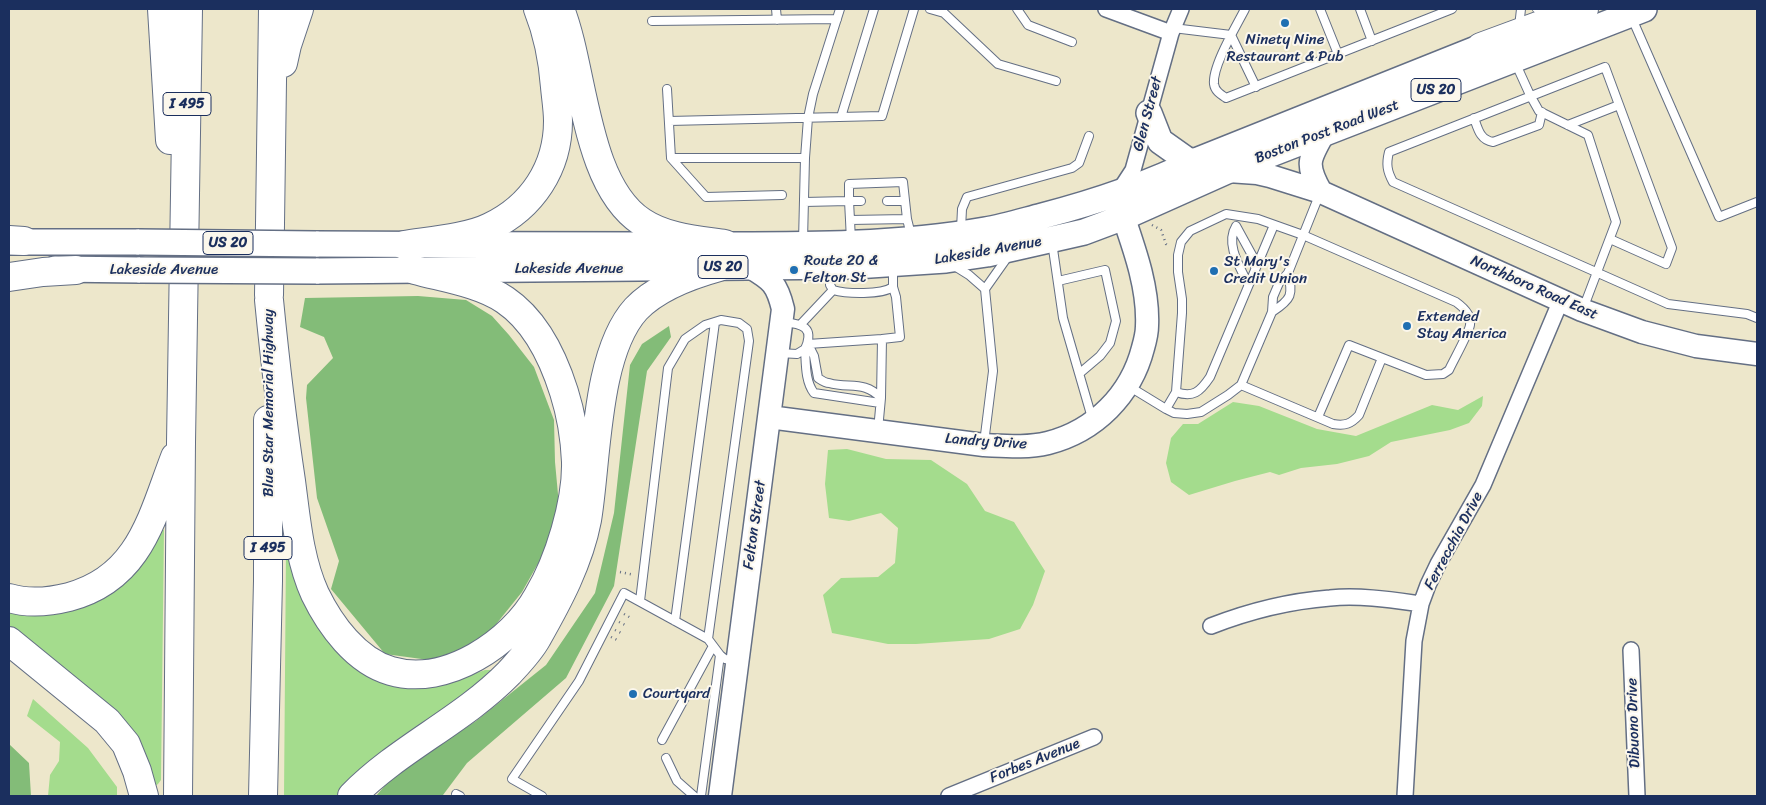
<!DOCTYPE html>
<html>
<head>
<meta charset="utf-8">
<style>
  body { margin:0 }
  #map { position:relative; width:1766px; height:805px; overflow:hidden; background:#ede7cb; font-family:Sriracha,sans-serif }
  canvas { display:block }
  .frame { position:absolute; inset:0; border:10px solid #1b2f5e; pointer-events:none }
</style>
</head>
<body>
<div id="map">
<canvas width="1766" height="805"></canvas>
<div class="frame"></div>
</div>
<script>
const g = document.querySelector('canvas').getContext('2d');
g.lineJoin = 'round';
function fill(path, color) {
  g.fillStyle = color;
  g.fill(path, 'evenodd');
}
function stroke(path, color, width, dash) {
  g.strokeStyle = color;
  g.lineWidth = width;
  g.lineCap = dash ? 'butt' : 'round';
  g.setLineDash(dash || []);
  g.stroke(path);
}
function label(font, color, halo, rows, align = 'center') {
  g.font = font + ' Sriracha,sans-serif';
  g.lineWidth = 4;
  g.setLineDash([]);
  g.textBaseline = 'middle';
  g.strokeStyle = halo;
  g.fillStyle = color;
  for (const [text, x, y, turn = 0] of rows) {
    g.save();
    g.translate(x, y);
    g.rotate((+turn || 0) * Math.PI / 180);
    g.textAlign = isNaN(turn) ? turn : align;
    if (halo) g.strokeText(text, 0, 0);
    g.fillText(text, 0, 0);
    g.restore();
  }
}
fill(new Path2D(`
  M1483,396L1482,406L1469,423L1450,430L1391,442L1369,456L1337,464L1301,468L1279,475L1270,472L1235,481L1189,495L1171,482L1166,463L1171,438L1183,424H1198L1233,402L1259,406L1317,429L1356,436L1432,405L1458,410Z
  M847,449L886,459L931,460L967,484L985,511L1014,522L1045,571L1033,605L1020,629L989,639L916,644H888L832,633L823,595L841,578L878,577L895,563L898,528L881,513L849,521L829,518L825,484L828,450Z
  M157,528L164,530L161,780L158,784L151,789L9,630V605L49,610Z
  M291,549L321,628L447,683L485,670H501L339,796H284L286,550Z
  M33,699L88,748L117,787V796H48L50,775L59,761L60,742L27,716Z`), '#a4dc8d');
fill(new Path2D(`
  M418,296L466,300L492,316L509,335L534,367L554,420L555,462L559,505L545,551L522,592L493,628L470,650L429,660L385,654L331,589L339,561L317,498L306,398L307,385L333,358L324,337L300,327L305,298Z
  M669,326L671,337L647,371L614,586L566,678L467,763L443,795L444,796H376L394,775L476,721L546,665L595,593L614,513L630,365L642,344Z
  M9,744L29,763L31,796H9Z`), '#83bc78');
const lane = new Path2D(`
  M776,9L777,20
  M930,9L944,13L998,64L1056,81
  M1017,9L1028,25L1072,42
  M1245,9C1237,25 1212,66 1214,84C1215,91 1220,94 1226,98L1452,9
  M1320,9L1338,54
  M1360,9L1372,41
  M1537,9L1549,15
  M1631,16L1719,217L1757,202
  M652,21L837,19
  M1519,27L1521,9
  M1173,28L1231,35
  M1231,35L1256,87
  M1515,62L1530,95L1539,111L1588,135L1616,222L1583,309
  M667,89L671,158L706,197L782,195
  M841,117L874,9
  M1474,118C1478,129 1480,140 1493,142L1539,125L1542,112
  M669,121L882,116L914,9
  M1568,125L1619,105
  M671,158H805
  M861,201H849V184L903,182L907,219
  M887,201H905
  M804,202L849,201L850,220
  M961,229L962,209L967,197L1072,168L1079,163L1089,136
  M1610,239L1666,264L1672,248L1605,67L1389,152C1386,164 1387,171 1393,182L1668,304L1747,314L1757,318
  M803,241L805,158L808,118L813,94L840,9
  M851,241L850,220L907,219L911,235
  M1052,242L1063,318L1092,418
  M953,265L969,275L985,289
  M830,270V285L833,290C847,294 881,295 893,287V266
  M1058,281L1105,270L1116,321L1110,343L1100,356L1080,373
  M1248,284C1240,267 1225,244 1236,226L1253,257L1255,267
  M1272,312C1292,299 1293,295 1288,273
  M801,324L833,290
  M805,349C806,364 805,381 814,393L880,403
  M779,353L797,354L805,349C815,327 802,324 784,322
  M1241,385L1333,424C1345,426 1351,424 1359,415L1382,358
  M1130,387L1166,409L1174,413L1187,414L1201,412L1228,395L1241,385L1272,312L1273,297L1279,283L1288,273L1320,193
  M1176,392C1193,398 1200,392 1210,377L1274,225
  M881,398L882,339L900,337L896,297L893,287
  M1166,409L1176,392L1182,313V299L1178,272V255L1181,242L1190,231L1226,214L1258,219L1303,235L1456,302C1463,307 1472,315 1470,325C1469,333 1453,361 1449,370L1443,374L1426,375L1349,345L1318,417
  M878,430L881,398C864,380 849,389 829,383C825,383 821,380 818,378L814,356L808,344L882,339
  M984,443L993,371L985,289L1009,255
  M640,601L668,368L685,339L705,325L721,320L739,323L747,329L749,341L708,639
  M675,621L715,322
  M662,740L713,646
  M666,758L677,781L694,796
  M456,794L460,796
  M542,796L512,779L579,681L624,593L708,639L720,655L725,659L736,661
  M701,796L720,655`);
const street = new Path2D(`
  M1106,9L1171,33
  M1118,193L1133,170L1171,33L1181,9
  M1211,626C1247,612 1291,601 1330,598C1360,595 1392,600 1421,604
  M1631,650L1637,796
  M949,796L1094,737
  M1405,796L1414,641L1421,604L1428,585L1438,564L1483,485L1561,300`);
const secondary = new Path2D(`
  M1228,171L1257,173L1270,176L1321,192L1582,310L1642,332L1696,346L1757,354
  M1321,192C1305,164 1309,159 1324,133
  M769,417L984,445C1006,446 1027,448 1048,443C1095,431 1131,395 1143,348C1145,341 1147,334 1147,326C1149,284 1131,240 1118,201
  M720,796L783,309C777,284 772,280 750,267`);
const primary = new Path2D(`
  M1149,113L1160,141L1184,158L1191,162L1198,160
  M9,242H139
  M316,244C428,245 541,245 653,245C762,244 877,249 985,230C1004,227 1023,221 1042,216C1096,202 1147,185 1198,160L1481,47
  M55,269L140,270
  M316,271L855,266L946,260L987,254L1084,232L1124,217L1227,171L1644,9`);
const highway = new Path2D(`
  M162,9L170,140
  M560,9C584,69 584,184 642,222C666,238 697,240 725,244
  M1481,47L1584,9
  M283,63L287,45L299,9
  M9,240L24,241
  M404,245C429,241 468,238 490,227C532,207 558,168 558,121C558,110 556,98 555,87C553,60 548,34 538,9
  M9,277L43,272L76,270
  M269,295L273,9
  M269,300C275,361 282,421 291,481C296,518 299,559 315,594C330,625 356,661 391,671C446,687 512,643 538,596C559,561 577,502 576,462C575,438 571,414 564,392C553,357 536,321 505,300C480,283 444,278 415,270
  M9,598C29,604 49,602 69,597C140,578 152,517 175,457
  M9,641L107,721L126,744L137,771L144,796
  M178,796L181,442L188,9
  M263,796L268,581V420
  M352,796C399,748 462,721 509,673C519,662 530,651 537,638C558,601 579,562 587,520C597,461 595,354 636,309C657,287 690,275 719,267`);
stroke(lane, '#646f84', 10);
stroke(street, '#646f84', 18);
stroke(secondary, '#646f84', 25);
stroke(primary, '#646f84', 28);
stroke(highway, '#646f84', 30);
stroke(new Path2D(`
  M1152,225L1161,230L1166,244L1169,246
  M620,572L634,575
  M624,614L631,618
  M619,622L627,626
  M615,630L623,634
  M611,637L619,641`), '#646f84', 2.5, [1, 4]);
stroke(lane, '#fff', 8);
stroke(street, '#fff', 15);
stroke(secondary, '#fff', 22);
stroke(primary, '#fff', 25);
stroke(highway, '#fff', 28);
const primaryBridge = new Path2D(`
  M139,242L316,244
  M140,270L316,271`);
stroke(primaryBridge, '#646f84', 28, []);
stroke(primaryBridge, '#fff', 25);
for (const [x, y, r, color] of [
  [1285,23,5,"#1f6fb2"],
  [794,270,5,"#1f6fb2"],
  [1214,271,5,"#1f6fb2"],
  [1407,326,5,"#1f6fb2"],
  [633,694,5,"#1f6fb2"]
]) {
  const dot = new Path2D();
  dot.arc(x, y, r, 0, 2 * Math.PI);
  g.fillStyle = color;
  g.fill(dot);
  stroke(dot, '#fbf7ec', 2);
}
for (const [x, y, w] of [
  [1436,90,50],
  [187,104,48],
  [228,243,50],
  [723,267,50],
  [268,548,48]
]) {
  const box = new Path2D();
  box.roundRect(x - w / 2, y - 11.5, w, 23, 4);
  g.fillStyle = '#fbf7ec';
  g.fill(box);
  stroke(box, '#1b2f5e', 1);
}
label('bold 14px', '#1b2f5e', null, [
  ["US 20",1436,90],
  ["I 495",187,104],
  ["US 20",228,243],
  ["US 20",723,267],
  ["I 495",268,548]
]);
label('15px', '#1b2f5e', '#fbf7ec', [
  ["Ninety Nine",1285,40,"center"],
  ["Restaurant & Pub",1285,57,"center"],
  ["Route 20 &",804,261],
  ["Felton St",804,278],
  ["St Mary's",1224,262],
  ["Credit Union",1224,279],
  ["Extended",1417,317],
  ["Stay America",1417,334],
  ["Courtyard",643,694]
], 'left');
label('15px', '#1b2f5e', '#fbf7ec', [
  ["Glen Street",1148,114,-75],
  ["Boston Post Road West",1327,132,-21],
  ["Lakeside Avenue",988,251,-10],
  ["Lakeside Avenue",569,269],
  ["Lakeside Avenue",164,270],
  ["Northboro Road East",1534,288,24],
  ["Blue Star Memorial Highway",269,403,-90],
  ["Landry Drive",986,442,4],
  ["Felton Street",755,525,-82],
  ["Ferrecchia Drive",1454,541,-62],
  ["Dibuono Drive",1634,723,-92],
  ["Forbes Avenue",1035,761,-22]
]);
</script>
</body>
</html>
